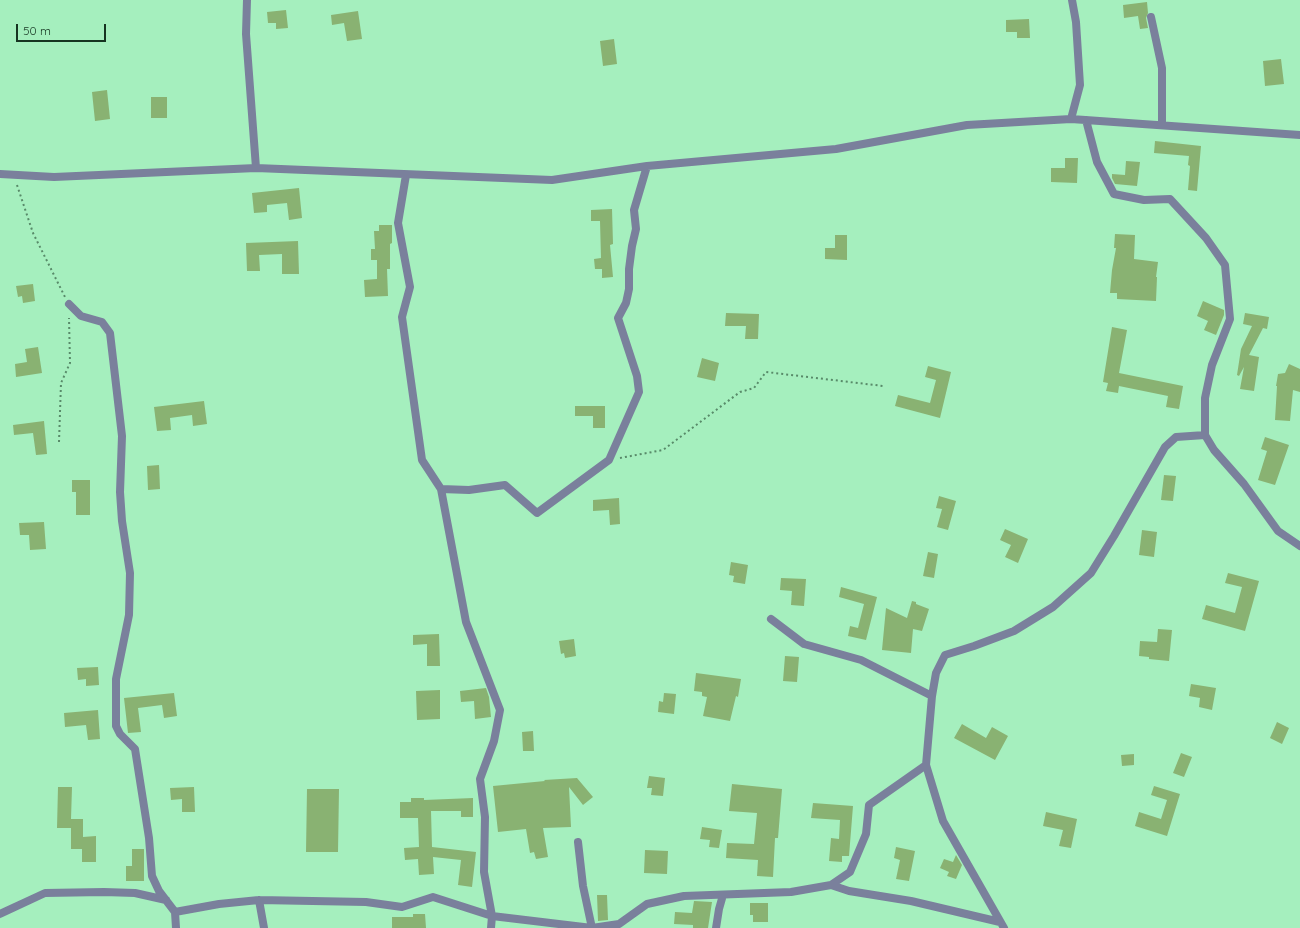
<!DOCTYPE html>
<html>
<head>
<meta charset="utf-8">
<style>
  body { margin:0 }
  #map { position:relative; width:1300px; height:928px; overflow:hidden; background:#a5efbe; font-family:Quicksand,sans-serif }
  canvas { display:block }
  .scale { position:absolute; left:16px; top:24px; width:90px; height:18px; box-sizing:border-box; border:2px solid #163421; border-top:0; padding-left:5px; font-size:12px; line-height:14px; white-space:nowrap; color:#163421; -webkit-text-stroke:3px #a5efbe; paint-order:stroke }
</style>
</head>
<body>
<div id="map">
<canvas width="1300" height="928"></canvas>
<div class="scale">50 m</div>
</div>
<script>
const g = document.querySelector('canvas').getContext('2d');
g.lineJoin = 'round';
function fill(path, color) {
  g.fillStyle = color;
  g.fill(path, 'evenodd');
}
function stroke(path, color, width, dash) {
  g.strokeStyle = color;
  g.lineWidth = width;
  g.lineCap = dash ? 'butt' : 'round';
  g.setLineDash(dash || []);
  g.stroke(path);
}
fill(new Path2D(`
  M1147,2L1148,13L1146,18L1148,28L1140,29L1138,16L1124,18L1123,5Z
  M286,10L288,28L276,29V23H268L267,12Z
  M358,11L362,39L347,41L344,23L332,25L331,15Z
  M1029,19L1030,38H1017V32H1006V20Z
  M614,39L617,64L603,66L600,41Z
  M1281,59L1284,84L1265,86L1263,61Z
  M107,90L110,119L95,121L92,92Z
  M151,97H167V118H151Z
  M1155,141L1201,146L1197,191L1188,190L1190,166L1188,165L1189,156L1154,153Z
  M1065,158H1078L1077,183L1051,182V168H1065Z
  M1126,161L1140,162L1137,186L1115,184L1112,178V174L1125,175Z
  M299,188L302,218L289,220L287,203L267,205V212L254,213L252,193Z
  M612,209L613,244L610,245L613,277L602,278V269H595L594,259L601,258L600,221H591V210Z
  M379,225H392V243L390,244V269H387L388,296L365,297L364,280L377,279V260H371V249H375L374,231H379Z
  M1115,234L1135,235L1134,259L1158,262L1156,277H1157L1156,301L1117,299V293H1110L1112,270L1116,248H1114Z
  M835,235H847V260L825,259V248H835Z
  M298,241L299,274H282V254L259,255L260,271H247L246,243Z
  M33,284L35,301L23,303L22,296L18,297L16,286Z
  M1203,301L1224,310V315L1216,335L1204,330L1208,321L1197,316Z
  M726,313L759,314L758,339H745L746,326H725Z
  M1245,313L1269,317L1267,329L1263,328L1249,355L1259,357L1254,391L1240,389L1244,367L1239,376L1237,375L1241,349L1252,326L1243,324Z
  M1112,327L1127,330L1119,373L1183,386L1179,409L1166,407L1168,396L1119,386L1118,393L1106,391L1108,383L1103,382Z
  M38,347L42,373L16,377L15,364L27,362L25,349Z
  M702,358L719,363L715,381L697,377Z
  M1289,364L1300,369V392L1293,390L1290,421L1275,420L1277,386H1276L1278,374L1285,373Z
  M928,366L951,372L940,418L895,406L898,395L930,403L936,380L925,377Z
  M204,401L207,424L193,426L192,415L170,418L171,430L157,431L154,407Z
  M575,406H605V428H593V416H575Z
  M44,421L47,454L36,455L33,433L14,435L13,425Z
  M1265,437L1289,445L1275,485L1258,480L1267,451L1261,449Z
  M159,465L160,489L148,490L147,466Z
  M1164,475L1176,476L1173,501L1161,500Z
  M72,480H90V515H76V492H72Z
  M939,496L956,501L948,530L937,527L942,509L936,508Z
  M619,498L620,524L610,525L609,510L593,511V500Z
  M44,522L46,549L30,550L29,535H20L19,523Z
  M1005,529L1028,539L1018,563L1005,557L1011,545L1000,540Z
  M1142,530L1157,532L1154,557L1139,555Z
  M928,552L938,554L934,578L923,576Z
  M731,562L748,565L745,584L733,582L734,576L729,575Z
  M1228,573L1259,581L1245,631L1202,619L1206,605L1235,613L1242,587L1225,583Z
  M781,578L806,579L804,606L791,605L792,591L780,590Z
  M841,587L877,597L866,640L848,636L850,626L858,628L864,604L839,597Z
  M912,601L916,602V604L929,609L922,631L913,629L911,653L882,650L886,608L907,618Z
  M1158,629L1172,630L1169,661L1149,659V657L1139,656L1140,641L1157,642Z
  M439,634L440,666H427V644L413,645V635Z
  M574,639L576,656L565,658L564,653L561,654L559,641Z
  M785,656L799,657L797,682L783,681Z
  M98,667L99,685L86,686V679L78,680L77,668Z
  M696,673L741,679L738,697L736,696L730,721L703,716L707,697L702,696V692L694,691Z
  M1191,684L1216,688L1212,710L1199,707L1200,698L1189,696Z
  M486,688L489,697L491,717L475,719L474,701L461,702L460,691Z
  M440,690V719L417,720L416,691Z
  M174,693L177,716L164,718L162,705L138,708L141,732L128,733L124,698Z
  M664,693L676,694L674,714L658,712L659,701L663,702Z
  M98,710L100,739L88,740L86,725L65,727L64,713Z
  M1277,722L1289,728L1282,744L1270,738Z
  M962,724L986,738L992,727L1008,736L995,760L954,738Z
  M533,731L534,751H523L522,732Z
  M1181,753L1192,757L1184,777L1173,773Z
  M1134,754V765L1122,766L1121,755Z
  M649,776L665,778L663,796L651,795L652,788H647Z
  M577,778L593,797L583,805L569,787L571,827L543,828L548,857L536,859L534,852L530,853L526,829L498,832L493,786L545,781L544,780Z
  M732,784L782,789L778,838H775L773,877L757,876L758,860L726,858L727,843L754,844L757,813L729,811Z
  M1154,786L1180,794L1167,836L1135,826L1139,812L1161,819L1167,800L1151,795Z
  M58,787H72L71,819H83V837L96,836V862H82V849H71V828H57Z
  M194,787L195,812H182V799L171,800L170,788Z
  M307,789H339L338,852H306Z
  M411,798H424V800L473,798V817H461V811H431L432,847L476,852L472,887L458,885L461,860L433,857L434,874L419,875L418,859L405,860L404,848L419,847L418,818H400V802H411Z
  M813,803L853,806L849,856H842V862L829,861L831,838L839,839L840,820L811,818Z
  M1046,812L1077,819L1071,848L1059,846L1063,830L1043,826Z
  M702,827L722,830L719,848L709,847L710,840L700,839Z
  M896,847L915,851L909,881L896,879L900,860L894,858Z
  M132,849H144V881H126V866H132Z
  M645,850L668,851L667,874L644,873Z
  M956,855L962,865L956,879L947,876L949,872L940,868L944,859L953,862Z
  M597,895H607L608,920L598,921Z
  M694,901L712,902L708,928H693V925L674,924L675,912L692,913Z
  M750,903H768V922H753V915H750Z
  M413,914H425L426,928H392V917H413Z`), '#89b272');
stroke(new Path2D(`
  M17,185L33,233L65,297
  M59,442L61,383L70,363L69,318
  M620,458L663,450L740,392L754,388L766,372L883,386`), '#588a69', 2, [2, 3]);
stroke(new Path2D(`
  M247,0L246,34L256,168
  M1151,17L1162,68V125
  M1071,119L1080,85L1076,22L1072,0
  M1086,120L1097,162L1114,194L1144,200L1170,199L1206,238L1225,265L1230,319L1212,365L1205,398V435L1214,450L1244,484L1278,531L1300,546
  M0,174L54,177L256,168L552,180L647,166L836,149L967,125L1071,119L1300,135
  M406,175L398,223L410,287L402,317L422,460L441,489L466,622L500,710L494,741L480,779L485,817L484,872L492,916L491,928
  M69,304L81,316L102,322L110,333L122,436L120,492L122,521L130,573L129,615L116,679V726L120,734L135,749L149,838L152,876L159,891L175,912L176,928
  M441,489L469,490L505,485L537,513L609,460L639,392L637,376L618,318L626,303L629,289V269L632,246L636,229L634,210L647,166
  M771,619L804,644L861,660L932,696
  M578,842L583,886L592,928
  M831,885L850,872L866,834L869,805L926,765
  M259,900L264,928
  M175,912L219,904L259,900L366,902L402,907L433,897L492,916L592,928L619,924L647,904L684,896L791,892L831,885L849,891L911,901L1000,922
  M0,914L45,893L104,892L135,893L166,900
  M716,928L719,909L723,895
  M1004,928L943,821L926,765L932,696L936,673L945,655L974,646L1014,631L1053,607L1091,573L1114,536L1165,447L1176,437L1205,435`), '#7a809c', 8);
</script>
</body>
</html>
